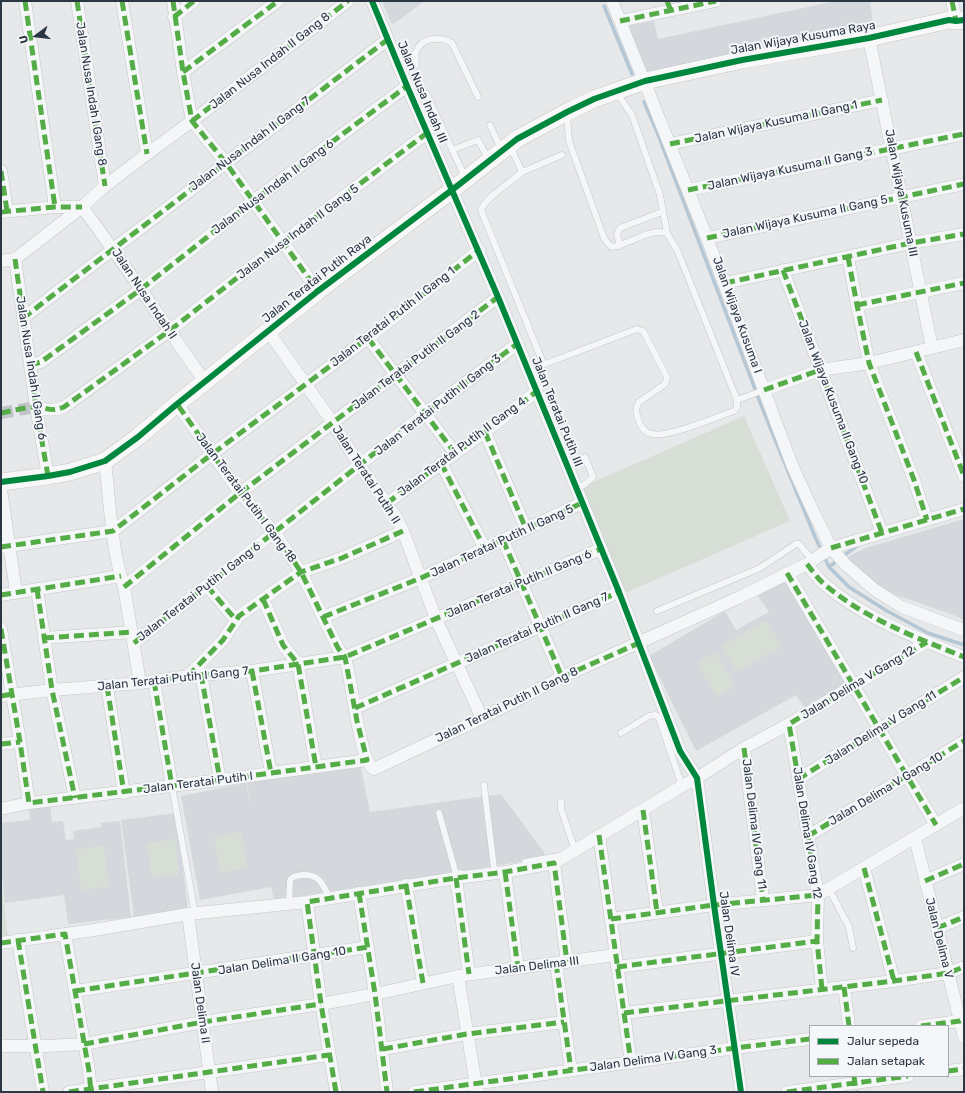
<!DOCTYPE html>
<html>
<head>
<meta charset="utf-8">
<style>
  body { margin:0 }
  #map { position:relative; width:965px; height:1093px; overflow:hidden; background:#e6e8ea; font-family:Rubik,sans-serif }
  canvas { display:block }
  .frame { position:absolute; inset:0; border:2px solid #2c3744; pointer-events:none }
  .legend { position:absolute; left:809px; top:1025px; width:140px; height:52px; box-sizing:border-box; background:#f4f6f9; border:1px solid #a4aab1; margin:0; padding:5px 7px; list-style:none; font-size:12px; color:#2c3744 }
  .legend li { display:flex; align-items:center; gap:8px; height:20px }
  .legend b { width:20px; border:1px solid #a4aab1 }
  .north { position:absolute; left:16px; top:16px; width:40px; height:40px; -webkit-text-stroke:3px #f4f6f9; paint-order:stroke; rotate:255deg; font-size:11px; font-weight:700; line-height:16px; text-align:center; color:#2c3744 }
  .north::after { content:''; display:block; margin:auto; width:14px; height:18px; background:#2c3744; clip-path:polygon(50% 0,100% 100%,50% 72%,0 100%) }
</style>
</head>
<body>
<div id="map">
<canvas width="965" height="1093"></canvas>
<div class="frame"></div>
<ul class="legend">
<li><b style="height:5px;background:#00873e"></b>Jalur sepeda</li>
<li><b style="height:5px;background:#54ac47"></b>Jalan setapak</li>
</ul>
<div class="north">U</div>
</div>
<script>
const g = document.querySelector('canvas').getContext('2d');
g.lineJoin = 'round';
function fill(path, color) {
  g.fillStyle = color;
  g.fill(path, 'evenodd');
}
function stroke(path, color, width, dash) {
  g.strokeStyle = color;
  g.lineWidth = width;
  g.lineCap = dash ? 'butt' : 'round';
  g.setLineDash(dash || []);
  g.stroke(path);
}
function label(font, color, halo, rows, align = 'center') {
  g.font = font + ' Rubik,sans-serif';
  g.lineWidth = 4;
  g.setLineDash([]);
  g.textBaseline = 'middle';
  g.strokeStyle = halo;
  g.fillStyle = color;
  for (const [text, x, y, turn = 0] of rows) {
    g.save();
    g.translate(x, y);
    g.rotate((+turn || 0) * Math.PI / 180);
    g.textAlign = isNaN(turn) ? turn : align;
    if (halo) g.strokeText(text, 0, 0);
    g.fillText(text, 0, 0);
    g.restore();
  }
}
fill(new Path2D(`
  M382,1H425L392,25Z
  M836,1H870L873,25L646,74L628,26L654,21L658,39Z
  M964,519V620L951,614L896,595L859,574L844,559L865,548Z
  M785,578L852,686L808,713L796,695L696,751L649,656L725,611L736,630L769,612L758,596Z
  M360,764L370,812L501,794L544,852L545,858L274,900L271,887L200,900L181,796L246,783L251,806L247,782Z
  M50,805L52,822L63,821L66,840L74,839L73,831L101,827V823L120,821L131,917L68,924L64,895L5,903L1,870V823L30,820L29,807Z
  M176,813L188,910L134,917L121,820Z`), '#d4d8dd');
fill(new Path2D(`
  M744,416L790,521L625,593L580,488Z
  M766,620L782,647L736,672L721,646Z
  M716,652L735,686L717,697L697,663Z
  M241,832L247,868L220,873L214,837Z
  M175,839L179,874L152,877L147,843Z
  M104,846L109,887L81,890L76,849Z
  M1,876L8,939L1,940Z`), '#d7ded6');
stroke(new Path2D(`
  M604,6L632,74
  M644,102L657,132L761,405L815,537L829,567L849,587L887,611L928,633L964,645
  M829,567L858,545`), '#b5c7d4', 3.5);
stroke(new Path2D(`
  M1,413L36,407`), '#c1c5c9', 12, [12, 6]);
const lane = new Path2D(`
  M416,65C416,61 415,56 416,52C421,37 440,36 452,43L478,97
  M616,92L632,115L660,195L667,233
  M426,93L465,177
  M567,114L569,141L604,238L611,247C629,245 649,228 667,233L678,252L737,400L764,390
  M490,125L501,149
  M510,146L522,172C512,181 485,198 481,210L543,363L545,364L637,329L643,331L667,377L665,384L639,402C635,407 636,413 638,419C640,426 645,433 652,434C668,438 716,417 734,411L737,407V400
  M452,150L478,140L489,160
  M522,172L562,155
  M620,246L617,234L620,228L662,212
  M576,488L584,485L593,477L585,457
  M657,611L760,568L796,544H799L813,561
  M621,733L649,716L655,715L659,718L682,786
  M484,785L494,868
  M172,786L195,914
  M561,802V809L575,850
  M439,813L456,874L461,873
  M525,862L553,857H556L558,860
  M829,889L849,927L853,948
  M289,904L290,880C294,876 296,876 302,875C320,874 322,884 330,898`);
const street = new Path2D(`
  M25,1L55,207
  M77,1L105,186
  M122,1L147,154
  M173,1L183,72L192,121L226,163L318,291
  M372,1L407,86L498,297L619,592L680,751L697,778L714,905L741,1092
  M612,1L707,238L792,465L811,507L831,548L846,565L875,590L902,607L964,630
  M952,1L956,21
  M174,17L194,1
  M620,21L716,1
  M869,38L932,348
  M183,72L278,1
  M670,144L882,100
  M1,171L7,211
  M688,190L964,134
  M1,212L55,207H82C125,264 164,324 205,382
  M707,238L964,184
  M848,257L857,305L869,363L914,480L927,520
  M15,259L36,407L48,476
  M1,261L15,259L82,207L105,186L147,154L192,121L348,1
  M783,270L882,533
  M725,283L911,243L964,234
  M857,305L964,283
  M23,318L387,40
  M268,331L333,423L360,466L396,517L403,531L436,619L482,718
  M368,338L455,453
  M916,352L964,476
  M30,363L34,364L41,362L140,290L253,201L407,86
  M764,390L820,370L869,363L964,340
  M177,404L240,493L275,533L301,572L338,648C340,651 344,655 345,658C352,677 359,762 374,769L482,718L562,677L738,598L807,564L831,548L964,509
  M36,407C46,410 53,411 64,407L169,331L283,242L427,133
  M485,432L526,529
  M105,461C110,501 111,548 124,587L140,683
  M441,463L485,549
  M1,489L16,592
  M387,503L485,432L537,391
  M503,540L562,677
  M1,547L113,531L212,454L368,338L479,250
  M807,564C812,570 817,578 823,583C863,618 915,637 964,657
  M787,573L936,825
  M207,586L236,620
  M124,587L240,493L498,297
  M37,589L52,690L75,798
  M1,595L121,576
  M263,599L283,645L298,664L316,767
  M323,617L421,578L582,503
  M1,629L20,742L29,803
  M44,638L132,632
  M134,643L424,414L517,344
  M252,671L271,773
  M201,674L220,780
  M188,676L223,640L239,616L301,572L342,558L403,531
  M154,681L172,786
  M107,686L124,793
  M1,696L52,690L140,683L188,676L252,671L345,657L601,549
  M355,708L619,592
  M789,724L818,895L817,941L822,989
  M1,744L20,742
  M744,748L763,900
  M798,779L964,677
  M1,809L29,803L220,780L367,760
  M643,810L657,912
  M599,835L631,1063
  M808,836L964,741
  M915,838L964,1037
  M554,863L567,962
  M864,868L894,981
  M505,872L518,968
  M456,878L469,974
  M925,881L964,864
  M406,885L423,983
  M359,893L375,994L387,1092
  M307,902L321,1004L336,1092
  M188,914L212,1092
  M611,919L714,905L818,895L964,808
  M937,928L964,917
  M65,934L89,1071L91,1092
  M18,940L43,1092
  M1,943L94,930L188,914L307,902L456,878L505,872L554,863L682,786L697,778L744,748L789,724L927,642
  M556,963L571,1070
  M617,967L817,941
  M458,976L477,1091
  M844,987L849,1026
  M75,991L368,947
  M624,1013L894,981L948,973L964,967
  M921,1026L960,1021L964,1019
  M1,1046H47L84,1044L203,1022L321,1004L375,994L458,976L615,955
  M383,1049L467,1034L564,1022
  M948,1071L964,1069
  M69,1092L329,1055
  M414,1092L735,1048L810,1039
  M787,1092L908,1076`);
const secondary = new Path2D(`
  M1,482L48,476L70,472L105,461L138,437L177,404L318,291L452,190L517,139L567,112L594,99L645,81L742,60L869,38L949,20L956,21L964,20`);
stroke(lane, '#c4c6c8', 7);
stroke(street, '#c4c6c8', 13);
stroke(secondary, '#c4c6c8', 18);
stroke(lane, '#f5f6f7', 6);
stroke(street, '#f5f6f7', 12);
stroke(secondary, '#f8f8f8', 17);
stroke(new Path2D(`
  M25,1L55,207
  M77,1L105,186
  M122,1L147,154
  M173,1L183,72L192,121L226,163L318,291
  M667,1L671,11
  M952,1L956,21
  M174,17L194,1
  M620,21L716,1
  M183,72L278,1
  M192,121L348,1
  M670,144L882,100
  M1,171L7,211
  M688,190L964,134
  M1,212L55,207H82
  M707,238L964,184
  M848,257L857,305L869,363L914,480L927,520
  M15,259L36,407L48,476
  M783,270L882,533
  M725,283L911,243L964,234
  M857,305L964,283
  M23,318L387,40
  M368,338L455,453
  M916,352L964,476
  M30,363L34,364L41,362L140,290L253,201L407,86
  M764,390L820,370
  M1,413C12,411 25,407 36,407C49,407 48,413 64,407L169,331L283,242L427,133
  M485,432L526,529
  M441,463L485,549
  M387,503L485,432L537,391L536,389
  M503,540L562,677L639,643
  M1,547L113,531L212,454L368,338L479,250
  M831,548L964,509
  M807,564C812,570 817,578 823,583C863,618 915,637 964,657
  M787,573L936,825
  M207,586L236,620
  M124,587L240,493L498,297
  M37,589L52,690L75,798
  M1,595L121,576
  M263,599L283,645L298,664L316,767
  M323,617L421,578L582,503
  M1,629L20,742L29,803L220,780L367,760L357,721L345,657L338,648L301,572L275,533L240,493L177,404
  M44,638L132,632
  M134,643L424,414L517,344
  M252,671L271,773
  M201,674L220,780
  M188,676L223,640L239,616L301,572L342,558L403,531
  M154,681L172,786
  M140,683L188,676L252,671L345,657L601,549
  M107,686L124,793
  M1,696L12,694
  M355,708L619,592
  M1,744L20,742
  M744,748L763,900
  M798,779L964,677
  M643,810L657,912
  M599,835L631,1063
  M808,836L964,741
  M864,868L894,981
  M505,872L518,968
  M456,878L469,974
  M925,881L964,864
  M406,885L423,983
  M359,893L375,994L387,1092
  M611,919L714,905L818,895
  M937,928L964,917
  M18,940L43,1092
  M1,943L65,934L89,1071L91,1092
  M556,963L571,1070
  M617,967L817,941
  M844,987L849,1026
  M822,989L817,941L818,895L789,724L927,642
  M75,991L368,947
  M624,1013L894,981L948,973L964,967
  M921,1026L960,1021L964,1019
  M84,1044L203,1022L321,1004
  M383,1049L467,1034L564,1022
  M948,1071L964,1069
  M854,1076L856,1092
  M69,1092L329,1055
  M336,1092L321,1004L307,902L456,878L505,872L554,863L567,962
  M414,1092L735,1048L810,1039
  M787,1092L908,1076`), '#54ac47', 5, [10, 5]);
stroke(new Path2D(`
  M372,1L407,86L498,297L619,592L680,751L697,778L714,905L741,1092
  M1,482L48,476L70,472L105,461L138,437L177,404L318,291L452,190L517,139L567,112L594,99L645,81L742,60L869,38L949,20L956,21L964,20`), '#00873e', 6);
label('12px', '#2c3744', '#f4f6f9', [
  ["Jalan Wijaya Kusuma Raya",803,38,-10],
  ["Jalan Nusa Indah II Gang 8",270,61,-38],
  ["Jalan Nusa Indah III",422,92,67],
  ["Jalan Nusa Indah I Gang 8",91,94,81],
  ["Jalan Wijaya Kusuma II Gang 1",776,122,-12],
  ["Jalan Nusa Indah II Gang 7",250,144,-37],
  ["Jalan Wijaya Kusuma II Gang 3",790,169,-12],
  ["Jalan Nusa Indah II Gang 6",273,187,-37],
  ["Jalan Wijaya Kusuma III",901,193,79],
  ["Jalan Wijaya Kusuma II Gang 5",805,217,-12],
  ["Jalan Nusa Indah II Gang 5",298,232,-37],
  ["Jalan Teratai Putih Raya",317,279,-38],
  ["Jalan Nusa Indah II",144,294,56],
  ["Jalan Wijaya Kusuma I",737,315,70],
  ["Jalan Teratai Putih II Gang 1",393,317,-38],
  ["Jalan Teratai Putih II Gang 2",416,360,-37],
  ["Jalan Nusa Indah I Gang 6",31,368,81],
  ["Jalan Wijaya Kusuma II Gang 10",833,402,69],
  ["Jalan Teratai Putih II Gang 3",438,405,-38],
  ["Jalan Teratai Putih III",557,412,68],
  ["Jalan Teratai Putih II Gang 4",462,447,-37],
  ["Jalan Teratai Putih II",366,475,57],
  ["Jalan Teratai Putih I Gang 18",246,498,53],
  ["Jalan Teratai Putih II Gang 5",502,541,-25],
  ["Jalan Teratai Putih II Gang 6",519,584,-23],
  ["Jalan Teratai Putih I Gang 6",199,592,-38],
  ["Jalan Teratai Putih II Gang 7",537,628,-24],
  ["Jalan Teratai Putih I Gang 7",173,679,-6],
  ["Jalan Delima V Gang 12",858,683,-31],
  ["Jalan Teratai Putih II Gang 8",507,705,-26],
  ["Jalan Delima V Gang 11",881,728,-32],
  ["Jalan Teratai Putih I",198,783,-7],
  ["Jalan Delima V Gang 10",886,789,-31],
  ["Jalan Delima IV Gang 11",754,824,83],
  ["Jalan Delima IV Gang 12",807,833,81],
  ["Jalan Delima IV",729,934,82],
  ["Jalan Delima V",939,938,76],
  ["Jalan Delima II Gang 10",282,961,-9],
  ["Jalan Delima III",537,966,-7],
  ["Jalan Delima II",200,1003,82],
  ["Jalan Delima IV Gang 3",653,1059,-8]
]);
</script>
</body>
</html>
